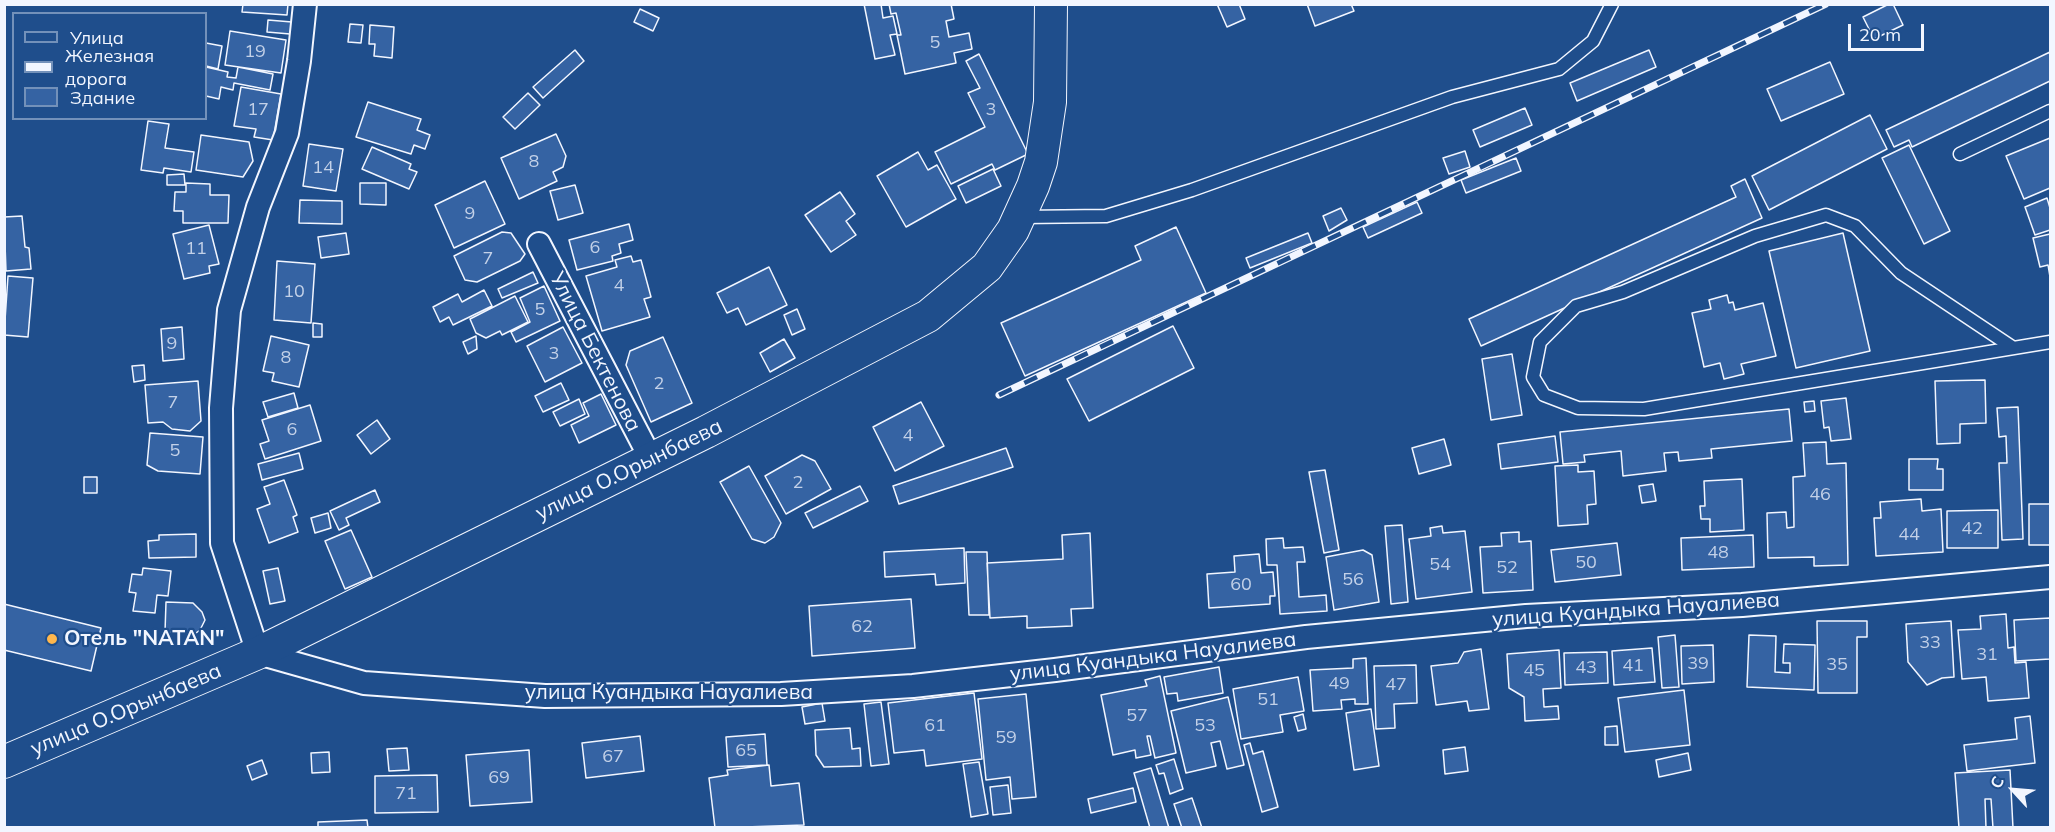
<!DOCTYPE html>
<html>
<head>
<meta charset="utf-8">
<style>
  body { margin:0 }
  #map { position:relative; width:2055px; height:832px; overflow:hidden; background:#1f4e8c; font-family:Mulish,sans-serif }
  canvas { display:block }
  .frame { position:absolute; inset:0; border:6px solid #f2f6ff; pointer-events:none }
  .legend { position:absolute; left:12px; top:12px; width:195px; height:108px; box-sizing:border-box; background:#1f4e8c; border:2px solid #7391ba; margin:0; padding:8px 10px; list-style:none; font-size:18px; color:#f2f6ff }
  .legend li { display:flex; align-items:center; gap:12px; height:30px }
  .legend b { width:30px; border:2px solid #7391ba }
  .north { position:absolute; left:1983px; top:760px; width:60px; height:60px; -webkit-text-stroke:4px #1f4e8c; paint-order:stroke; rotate:296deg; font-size:16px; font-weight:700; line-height:24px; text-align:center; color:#f2f6ff }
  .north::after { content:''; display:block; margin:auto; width:21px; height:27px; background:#f2f6ff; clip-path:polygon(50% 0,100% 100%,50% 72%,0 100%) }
  .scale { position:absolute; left:1848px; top:24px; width:76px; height:27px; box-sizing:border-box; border:3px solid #f2f6ff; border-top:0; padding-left:8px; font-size:18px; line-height:21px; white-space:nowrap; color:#f2f6ff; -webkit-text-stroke:4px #1f4e8c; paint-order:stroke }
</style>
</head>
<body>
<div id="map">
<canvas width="2055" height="832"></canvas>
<div class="frame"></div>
<ul class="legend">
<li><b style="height:8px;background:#1f4e8c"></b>Улица</li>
<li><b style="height:8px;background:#f2f6ff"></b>Железная дорога</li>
<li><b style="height:16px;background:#3563a3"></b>Здание</li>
</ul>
<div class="north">С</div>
<div class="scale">20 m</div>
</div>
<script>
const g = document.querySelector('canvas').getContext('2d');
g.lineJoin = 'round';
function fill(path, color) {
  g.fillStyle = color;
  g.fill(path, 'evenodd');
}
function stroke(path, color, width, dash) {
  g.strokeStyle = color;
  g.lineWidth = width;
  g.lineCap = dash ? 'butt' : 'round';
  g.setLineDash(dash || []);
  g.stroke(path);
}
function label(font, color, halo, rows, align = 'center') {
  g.font = font + ' Mulish,sans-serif';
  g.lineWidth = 4.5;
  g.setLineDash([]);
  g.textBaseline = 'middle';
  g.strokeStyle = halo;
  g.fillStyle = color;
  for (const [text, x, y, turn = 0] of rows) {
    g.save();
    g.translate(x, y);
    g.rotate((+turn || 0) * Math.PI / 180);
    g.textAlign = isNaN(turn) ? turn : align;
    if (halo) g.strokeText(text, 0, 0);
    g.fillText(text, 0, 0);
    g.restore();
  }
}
const building = new Path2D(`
  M243,4H288L287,15L242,12Z
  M864,4H881L883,18L893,16L897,34L890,35L895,55L875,59Z
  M889,4H951L954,19L946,21L949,37L969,33L972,49L954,53L956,63L905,74L897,35H901L896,13L891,14Z
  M1217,4H1239L1245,19L1227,27Z
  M1307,4H1351L1354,11L1315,26Z
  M1889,4H1893L1903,25L1874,39L1863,17Z
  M640,9L659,18L653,31L634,22Z
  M268,20L292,22L290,34L267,32Z
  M350,24L363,25L361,43L348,42Z
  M370,25L394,27L392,58L374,56L375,44H369Z
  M230,31L286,40L281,73L225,65Z
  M206,43L222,46L218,69L206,66Z
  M575,50L584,61L543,98L533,87Z
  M1649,50L1656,67L1577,101L1570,83Z
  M2050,52V81L1912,147L1909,140L1894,147L1886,130Z
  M979,54L1028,154L995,170L992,164L951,184L935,152L985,127L968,93L980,88L966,61Z
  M1830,62L1844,94L1781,121L1767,89Z
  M206,67L228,72L227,77L236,78L238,67L273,74L270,90L234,83L233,90L221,87L219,99L206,96Z
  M241,87L281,94L273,140L254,137L256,129L234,126Z
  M528,93L540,105L515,129L503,117Z
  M368,102L421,119L417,130L430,135L425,149L414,145L411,154L356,137Z
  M1525,108L1532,125L1480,147L1473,130Z
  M1870,115L1887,149L1769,210L1752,176Z
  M148,121L169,124L165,148L194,152L191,172L164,168L163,173L141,170Z
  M556,134L566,156L563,167L553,172L557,181L519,199L501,158Z
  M201,135L249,142L253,161L243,177L196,170Z
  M2050,138V188L2024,199L2006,156Z
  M309,144L343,149L336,191L303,186Z
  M1909,145L1950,231L1924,244L1882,158Z
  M372,147L411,164L409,169L417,172L409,189L362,169Z
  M1465,151L1470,167L1449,174L1443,158Z
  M918,152L928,170L937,165L956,199L906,227L877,176Z
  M1516,158L1521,171L1466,193L1461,180Z
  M993,169L1001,186L966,203L958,186Z
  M184,174L185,185H167V175Z
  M1745,179L1762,218L1481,346L1469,319L1736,197L1731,186Z
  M485,181L505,224L454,248L435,205Z
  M186,183L210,184V195H229L228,223H183V211H174L175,192H186Z
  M360,183H386V205L360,204Z
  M575,185L583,213L558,220L550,191Z
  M840,192L855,214L846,221L856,235L831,252L805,215Z
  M2047,198L2050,208V230L2035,235L2025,207Z
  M300,200L342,201V224L299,223Z
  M1417,202L1422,213L1368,238L1363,227Z
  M1341,208L1347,220L1329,231L1323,216Z
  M22,216L25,247L29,248L31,269L6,271L4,217Z
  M629,224L633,240L619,244L621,253L612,256L613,261L577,270L569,240Z
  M209,225L219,264L209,266L210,273L184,279L173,234Z
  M1176,227L1206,293L1025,376L1001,323L1141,260L1135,246Z
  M502,232L511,233L525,254L520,261L477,282L465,280L454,256Z
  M346,233L349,254L321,258L318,237Z
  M1308,233L1312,243L1250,268L1246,258Z
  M1843,233L1870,351L1796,368L1769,251Z
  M2050,234V277L2048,265L2040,267L2033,238Z
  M631,256L633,262L641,260L651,297L644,299L650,317L602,331L586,276L617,267L615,260Z
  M277,261L315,264L311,323L274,320Z
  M769,267L787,305L746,325L738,308L727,313L717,293Z
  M533,272L538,283L502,298L498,289Z
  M8,276L33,278L28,337L4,335Z
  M544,286L560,321L516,342L511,332L530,322L520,298Z
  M484,290L492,306L453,325L449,317L440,322L433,307L458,294L462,302Z
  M1727,295L1729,303L1733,302L1735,310L1763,303L1776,356L1741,364L1744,374L1724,379L1720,363L1704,367L1692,313L1711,309L1709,300Z
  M515,296L528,322L502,335L500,331L486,338L476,333L470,319Z
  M797,309L805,329L792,335L784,315Z
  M313,323L322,324V337H313Z
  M1173,326L1194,368L1089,421L1067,379Z
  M182,327L184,359L163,361L161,329Z
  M563,327L582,363L545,382L527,346Z
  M271,336L309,345L299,387L272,381L274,373L263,371Z
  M476,336L477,349L468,354L463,342Z
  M663,337L692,403L651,422L626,365L630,351Z
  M784,339L795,358L770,372L760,353Z
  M1512,354L1522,415L1491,420L1482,359Z
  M144,365L145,380L134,382L132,366Z
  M1985,380L1986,423L1960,424V443L1937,444L1935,381Z
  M198,381L201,421L190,431L172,429L163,422L148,423L145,385Z
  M561,383L569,400L543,412L535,396Z
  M294,393L298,408L268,417L263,402Z
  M601,394L616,425L579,443L571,425L589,416L583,403Z
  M1846,398L1851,439L1831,441L1829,427L1824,428L1821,401Z
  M579,399L585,414L560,426L553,412Z
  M1814,401L1815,411L1805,412L1804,402Z
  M921,402L944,446L895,471L873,427Z
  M310,405L321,441L265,459L260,444L269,441L262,420Z
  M2018,407L2023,539L2002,540L1999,463H2007L2006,436L1999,437L1997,408Z
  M1789,409L1792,441L1711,449L1712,458L1679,461L1678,452L1664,453L1666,471L1623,476L1621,451L1584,455L1585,462L1563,464L1560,432Z
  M377,420L390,439L371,454L357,435Z
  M150,433L203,437L200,474L158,471L147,465Z
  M1555,436L1558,462L1501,469L1498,444Z
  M1444,439L1451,465L1419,474L1412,448Z
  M1826,442L1827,464L1846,463L1848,565L1814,566V557L1768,558L1767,513L1786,512L1787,528L1794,527L1793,477L1805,476L1803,443Z
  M1006,448L1013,467L899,504L893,486Z
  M299,453L303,469L262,480L258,464Z
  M802,455L815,461L831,489L786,514L765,476Z
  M1909,459H1938L1937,469H1943V490H1909Z
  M1578,465V472L1594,471L1596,504L1587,505L1588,524L1558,526L1555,466Z
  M749,466L781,523L774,537L765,543L752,539L720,482Z
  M1325,470L1339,550L1324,553L1309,472Z
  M84,477H97V493H84Z
  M1742,479L1744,530L1710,532V519H1701L1700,506H1705L1704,481Z
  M284,480L297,515L293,517L298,532L269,543L257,509L270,504L264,487Z
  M1653,484L1656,501L1642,503L1639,486Z
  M860,486L868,501L813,528L805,513Z
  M375,490L380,502L346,518L349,525L339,530L330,511Z
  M1921,499L1922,511L1941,509L1943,552L1876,556L1874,518H1881L1880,502Z
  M2029,504H2050V545H2029Z
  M1998,510V548H1947V511Z
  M328,513L331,528L315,533L311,518Z
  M1402,525L1408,602L1391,604L1385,526Z
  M1442,526L1443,533L1465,531L1472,592L1416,599L1409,539L1431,536L1430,528Z
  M351,530L372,577L345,589L325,541Z
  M1519,532V542L1531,541L1533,590L1483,593L1480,547L1502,546L1501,533Z
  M1090,533L1093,608L1071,609L1072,626L1027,628V616L990,618L987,563L1063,559L1062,535Z
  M196,534V557L149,558L148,541L159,540V535Z
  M1753,535L1754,567L1682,570L1681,538Z
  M1283,538L1284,548L1303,547L1305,562H1297L1299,597L1326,595L1327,611L1280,614L1277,565H1267L1266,539Z
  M1617,543L1621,575L1555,582L1551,550Z
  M964,548L965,583L936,585L935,574L885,577L884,552Z
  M1363,550L1372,555L1379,602L1334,610L1326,557Z
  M966,552H987L989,615H969Z
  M1259,554L1261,573L1273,572L1275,596H1270V604L1209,608L1207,574L1235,572L1234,556Z
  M143,568L171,571L168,596L157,595L155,613L133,611L136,593L129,592L132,574L142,575Z
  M278,568L285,601L270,604L263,571Z
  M911,599L915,648L812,656L809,606Z
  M166,602L193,603L202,612L205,620L200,630L196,633L165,632Z
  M4,604L101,628L91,671L4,650Z
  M2006,614L2008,648L2014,647L2015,663L2026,662L2029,698L1988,701L1986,677L1962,679L1958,630L1981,629L1980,616Z
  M2050,618V659L2016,661L2014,620Z
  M1817,621H1867V637H1857V693H1818Z
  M1951,621L1954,677L1942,678L1927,685L1908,662L1906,624Z
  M1675,635L1679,687L1662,688L1658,637Z
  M1749,635L1776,636L1775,672L1790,673V663H1783L1784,644L1815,645L1814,690L1747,687Z
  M1713,645L1714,682L1682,684L1681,646Z
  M1652,648L1655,682L1614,685L1612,651Z
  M1481,649L1489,709L1469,711L1467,701L1436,705L1431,666L1458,663L1464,652Z
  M1559,650L1561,688L1543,689L1544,707L1558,706L1559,719L1525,721L1524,697L1509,688L1507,654Z
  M1607,652L1608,683L1565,685L1564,653Z
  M1366,658L1368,704H1355V699L1341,700L1342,709L1313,711L1310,670L1353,668V659Z
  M1416,665L1417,703L1394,704L1395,728L1376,729L1374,666Z
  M1219,667L1223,693L1178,701L1177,693L1167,694L1164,677Z
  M1160,676L1176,753L1155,758L1150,736H1147L1151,755L1136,758L1135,750L1113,755L1101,695L1147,686L1145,680Z
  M1298,677L1304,711L1280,715L1283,732L1241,739L1233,689Z
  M1684,690L1690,745L1625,752L1618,698Z
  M974,693L982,759L926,766L924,750L894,753L888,703Z
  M1026,694L1036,797L1012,799L1010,777L986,780L978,699Z
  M1228,697L1244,765L1227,769L1220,741L1211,743L1216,766L1186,773L1171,711Z
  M881,702L889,764L871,766L864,704Z
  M822,703L825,721L805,724L802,707Z
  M1371,709L1379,766L1354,770L1346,713Z
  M1303,714L1306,729L1298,731L1294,717Z
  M2030,716L2035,763L1967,771L1964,745L2017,739L2015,718Z
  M1617,726L1618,745H1605V727Z
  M850,728L852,749L860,748L861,766L824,767L816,755L815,730Z
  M765,734L767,765L728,767L726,737Z
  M640,736L644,771L586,778L582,743Z
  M1250,743L1253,754L1263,751L1278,807L1262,812L1244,745Z
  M1465,747L1468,771L1445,774L1443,750Z
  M407,748L409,770L389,771L387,749Z
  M529,750L532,802L470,806L466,755Z
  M329,752L330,772L312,773L311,753Z
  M1688,753L1691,770L1659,777L1656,760Z
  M1174,759L1183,789L1170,794L1164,773L1159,774L1156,765Z
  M262,760L267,774L252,780L247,766Z
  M979,762L988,814L971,817L963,764Z
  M769,765L771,786L799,783L804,825L715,828L709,778L728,775L727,770Z
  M1151,768L1169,828H1150L1134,773Z
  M2010,770L2013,828H1993L1991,799H1985L1986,828H1959L1955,773Z
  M437,775L438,812L375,813V776Z
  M1008,785L1011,813L993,815L990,787Z
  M1133,788L1136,802L1091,813L1088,799Z
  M1192,798L1202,828H1182L1174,804Z
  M367,820L368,828H318V822Z`);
fill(building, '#3563a3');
stroke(building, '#f2f6ff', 1.5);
const lane = new Path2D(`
  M1960,154L2050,111
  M1021,217L1106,216L1192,190L1452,97L1559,69L1593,41L1612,4
  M2012,347L1901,273L1855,226L1826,215L1755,236L1623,292L1576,306L1540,342L1533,377L1544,395L1578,408L1644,409L2050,342`);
const street = new Path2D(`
  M305,4L299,61L287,133L258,207L229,310L221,408L222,543L258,653L364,683L545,696L781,694L913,686L1055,670L1306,637L1526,616L1742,605L2050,577
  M539,244L651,459`);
const secondary = new Path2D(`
  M4,762L258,653L706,432L928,316L987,267L1013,230L1033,186L1041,162L1050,102L1051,4`);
stroke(lane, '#f2f6ff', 15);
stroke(street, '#f2f6ff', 26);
stroke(secondary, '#f2f6ff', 34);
stroke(lane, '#1f4e8c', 12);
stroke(street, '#1f4e8c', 22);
stroke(secondary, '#1f4e8c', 32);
const rail = new Path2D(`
  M999,395L1826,4`);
stroke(rail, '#f2f6ff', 7);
stroke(rail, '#1f4e8c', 4.5, [14]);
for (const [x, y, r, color] of [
  [52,639,6,"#ffb74d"]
]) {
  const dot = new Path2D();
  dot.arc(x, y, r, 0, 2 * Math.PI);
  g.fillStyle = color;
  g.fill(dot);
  stroke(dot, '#1f4e8c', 2);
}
label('18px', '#c3d1e8', null, [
  ["5",935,43],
  ["19",255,52],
  ["17",258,110],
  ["3",991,110],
  ["8",534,162],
  ["14",323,168],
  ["9",470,214],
  ["6",595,248],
  ["11",196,249],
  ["7",488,259],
  ["4",619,286],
  ["10",294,292],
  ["5",540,310],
  ["9",172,344],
  ["3",554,354],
  ["8",286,358],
  ["2",659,384],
  ["7",173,403],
  ["6",292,430],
  ["4",908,436],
  ["5",175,451],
  ["2",798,483],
  ["46",1820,495],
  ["42",1972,529],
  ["44",1909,535],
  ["48",1718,553],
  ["50",1586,563],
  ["54",1440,565],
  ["52",1507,568],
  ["56",1353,580],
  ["60",1241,585],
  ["62",862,627],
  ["33",1930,643],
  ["31",1987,655],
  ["39",1698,664],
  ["35",1837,665],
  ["41",1633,666],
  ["43",1586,668],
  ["45",1534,671],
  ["49",1339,684],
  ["47",1396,685],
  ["51",1268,700],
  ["57",1137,716],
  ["61",935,726],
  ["53",1205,726],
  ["59",1006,738],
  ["65",746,751],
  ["67",613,757],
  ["69",499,778],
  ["71",406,794]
]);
label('21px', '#f2f6ff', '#1f4e8c', [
  ["Улица Бектенова",595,352,63],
  ["улица О.Орынбаева",629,470,-26],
  ["улица Куандыка Науалиева",1636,610,-4],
  ["улица Куандыка Науалиева",1153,657,-7],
  ["улица Куандыка Науалиева",669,693],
  ["улица О.Орынбаева",126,710,-23]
]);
label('bold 21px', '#f2f6ff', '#1f4e8c', [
  ["Отель \"NATAN\"",64,639]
], 'left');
</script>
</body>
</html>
